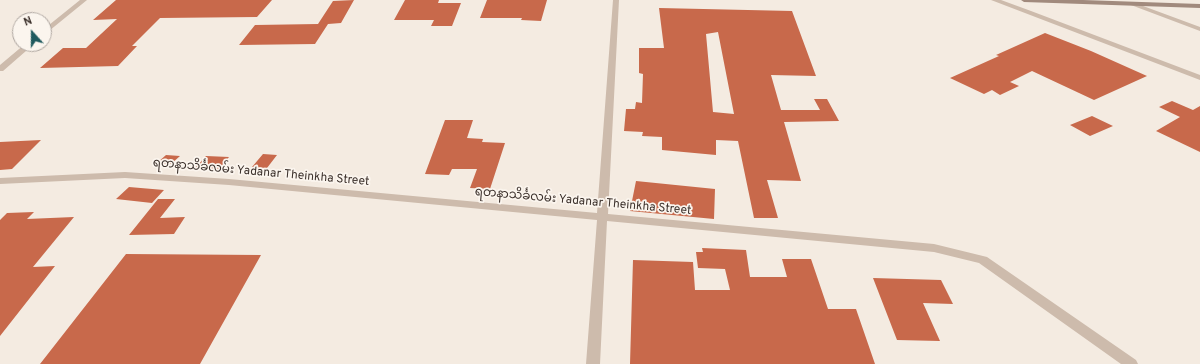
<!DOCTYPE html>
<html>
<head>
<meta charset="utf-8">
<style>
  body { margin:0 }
  #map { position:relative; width:1200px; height:364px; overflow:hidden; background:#f4ebe1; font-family:Overpass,sans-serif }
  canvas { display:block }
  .north { position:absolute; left:12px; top:12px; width:40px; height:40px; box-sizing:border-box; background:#fbf5ee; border:1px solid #aea6a0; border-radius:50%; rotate:339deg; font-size:11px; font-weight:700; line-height:16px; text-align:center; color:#3b302b }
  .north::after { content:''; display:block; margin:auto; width:14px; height:18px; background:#1f5a5e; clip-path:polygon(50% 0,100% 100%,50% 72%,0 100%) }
</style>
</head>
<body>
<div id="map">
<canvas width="1200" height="364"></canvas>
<div class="north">N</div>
</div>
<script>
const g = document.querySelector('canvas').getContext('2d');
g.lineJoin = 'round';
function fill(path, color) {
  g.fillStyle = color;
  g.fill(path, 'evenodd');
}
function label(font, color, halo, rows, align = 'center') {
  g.font = font + ' Overpass,"Noto Sans Myanmar",sans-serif';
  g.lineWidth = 3.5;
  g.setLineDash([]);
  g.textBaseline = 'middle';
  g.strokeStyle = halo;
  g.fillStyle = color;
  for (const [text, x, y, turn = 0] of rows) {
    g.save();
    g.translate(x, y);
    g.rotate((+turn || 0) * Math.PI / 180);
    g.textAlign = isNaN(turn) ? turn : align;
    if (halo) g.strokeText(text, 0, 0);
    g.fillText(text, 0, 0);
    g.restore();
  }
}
fill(new Path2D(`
  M116,0H272L257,17L160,18L132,46H137L118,66L40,68L63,48H86L117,19L93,20Z
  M354,0L341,23L328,24L315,44L239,45L255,25L318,24L333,1Z
  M405,0H439L438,3H461L452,26H431L434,20H394Z
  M487,0H547L541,21L521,20L522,18H480Z
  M659,8L792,11L816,76L771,75L781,110H820L814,99H827L839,121L784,122L801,181L767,180L778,218H754L738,141L716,140V155L662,150V137L642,136L643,132L624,131L626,109H635L636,102L642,103L643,74L639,73V48H664ZM718,32L734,114L713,112L706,34Z
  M1045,33L1091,51L1147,76L1094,100L1032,71L1010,82L1019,86L1000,95L992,90L984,94L950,78L999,56L996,55Z
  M1172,101L1193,110L1200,106V152L1156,131L1180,117L1159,107Z
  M1092,116L1113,126L1090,136L1070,125Z
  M445,120H473L467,138L483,139L482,142L505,143L490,189L470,188L477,169H452L449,175L425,174Z
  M41,140L12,169L0,170V142Z
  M263,154L277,155L267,168L252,167Z
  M166,155L180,156L171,164L157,163Z
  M206,156L229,157L219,169L195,168Z
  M636,181L715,189L714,219L630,211Z
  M129,187L164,190L152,203L116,199Z
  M158,199H175L160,218L185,217L174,234L129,235Z
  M34,212L27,219L74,217L33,267L55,266L0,336V220L7,213Z
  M702,248L746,250L750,277H787L782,259H811L828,309H856L875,364H630L633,260L693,262L695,290H730L725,269L698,268L696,252H703Z
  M126,254L261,255L200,364H40Z
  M873,278L941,280L953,304L923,303L940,341L897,340Z`), '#c8694b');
fill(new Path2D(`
  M80,0H87L44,35V29Z
  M613,0H619L608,214L934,244L983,256L987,257L1136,360L1138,364H1121L979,263L934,252L607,221L600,364H586L597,220L229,185L125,178L0,184V178L125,172L229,179L597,213Z
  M991,0H1001L1031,11L1200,75V80Z
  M1131,3H1135L1200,27V31L1131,5Z
  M25,44H34L3,71H0V65Z`), '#cdbbac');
fill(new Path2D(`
  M1021,0H1083L1200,4V8L1024,2Z`), '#a18a7d');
label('12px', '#3b302b', '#fbf5ee', [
  ["ရတနာသိင်္ခလမ်း Yadanar Theinkha Street",261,173,5],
  ["ရတနာသိင်္ခလမ်း Yadanar Theinkha Street",583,202,5]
]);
</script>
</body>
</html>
